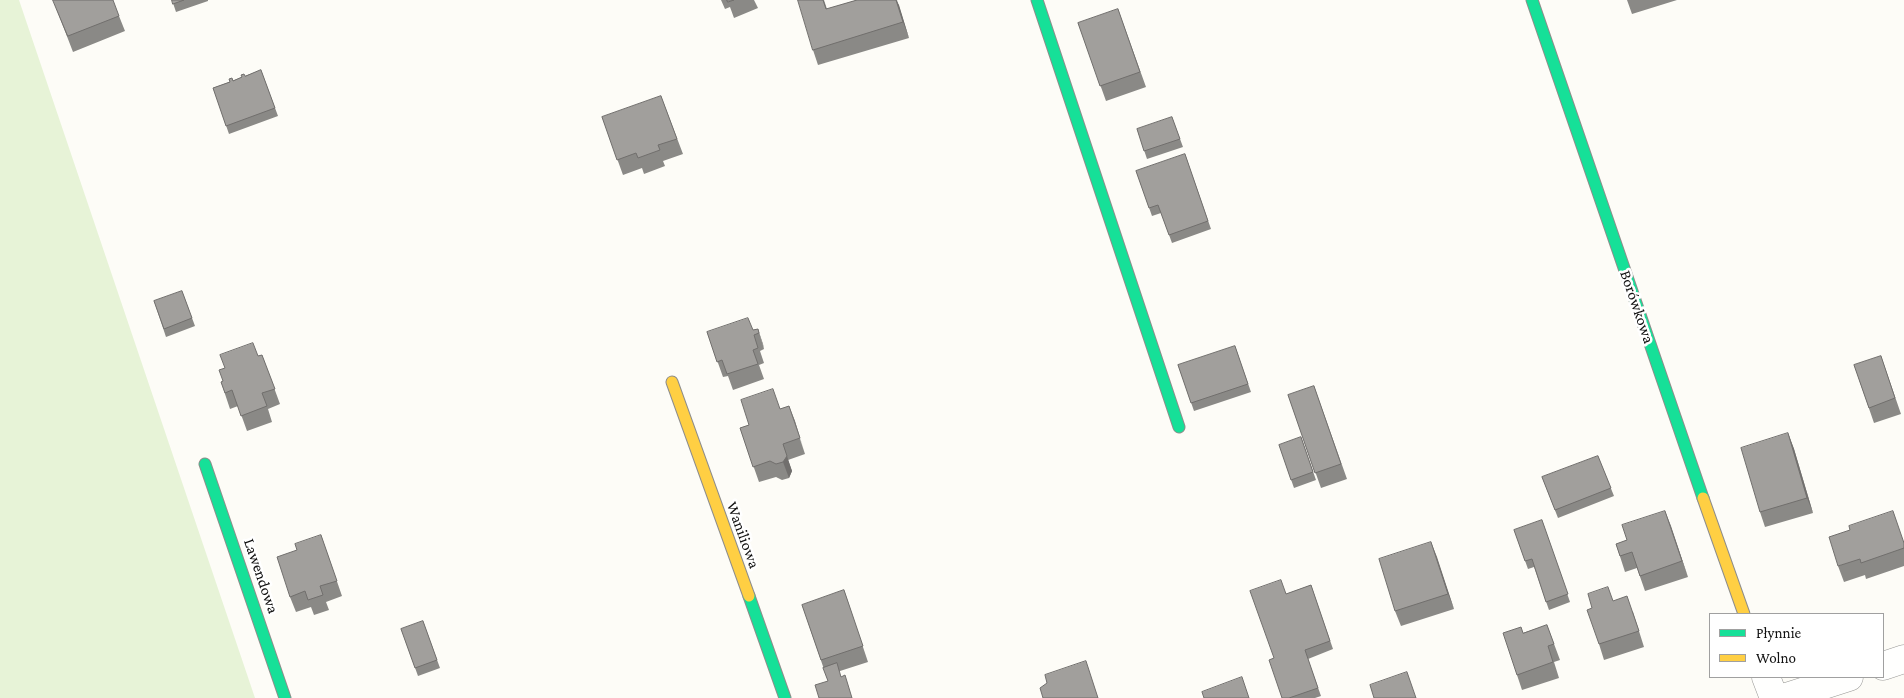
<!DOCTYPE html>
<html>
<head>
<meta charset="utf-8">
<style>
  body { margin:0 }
  #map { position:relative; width:1904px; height:698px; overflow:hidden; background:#fdfcf7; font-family:"Crimson Pro",serif }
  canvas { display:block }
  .legend { position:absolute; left:1709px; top:613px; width:175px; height:65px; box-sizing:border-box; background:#fff; border:1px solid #a0a0a0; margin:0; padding:6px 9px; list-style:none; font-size:15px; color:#111 }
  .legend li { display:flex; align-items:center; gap:10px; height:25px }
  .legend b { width:25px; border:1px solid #a0a0a0 }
</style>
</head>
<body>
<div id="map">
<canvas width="1904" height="698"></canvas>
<ul class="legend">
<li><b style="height:6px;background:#16e098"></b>Płynnie</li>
<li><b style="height:6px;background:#ffcf43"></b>Wolno</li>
</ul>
</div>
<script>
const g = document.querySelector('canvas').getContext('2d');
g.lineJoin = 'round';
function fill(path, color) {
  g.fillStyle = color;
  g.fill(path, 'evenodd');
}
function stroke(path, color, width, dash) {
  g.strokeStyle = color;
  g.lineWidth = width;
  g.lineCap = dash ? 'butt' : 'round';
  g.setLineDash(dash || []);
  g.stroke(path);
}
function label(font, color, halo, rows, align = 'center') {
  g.font = font + ' "Crimson Pro",serif';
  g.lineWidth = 5;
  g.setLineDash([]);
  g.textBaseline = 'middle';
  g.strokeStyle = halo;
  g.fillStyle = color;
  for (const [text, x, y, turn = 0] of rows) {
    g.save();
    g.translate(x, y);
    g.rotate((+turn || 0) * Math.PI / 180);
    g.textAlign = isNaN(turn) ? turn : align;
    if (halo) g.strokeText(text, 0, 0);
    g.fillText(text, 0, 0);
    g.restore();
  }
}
fill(new Path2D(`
  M0,0H19L255,698H0Z`), '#e7f3d7');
const street = new Path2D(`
  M1883,666L1904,659
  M1766,677L1774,698
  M1783,698L1849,677`);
const fast = new Path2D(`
  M1037,0L1179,427
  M1532,0L1703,498
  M205,464L285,698
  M749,596L785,698`);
const slow = new Path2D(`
  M672,382L749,596
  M1703,498L1744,614`);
stroke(street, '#979795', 29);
stroke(fast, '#8e8d8b', 13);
stroke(slow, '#8e8d8b', 13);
stroke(street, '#fffffe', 28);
stroke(fast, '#16e098', 11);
stroke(slow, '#ffcf43', 11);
fill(new Path2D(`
  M53,0L119,16L125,31L73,52Z
  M172,0H208V1L176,12Z
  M721,0H754L758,8L734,18L730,7L725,9Z
  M798,0H824L827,9L857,0H897L909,38L818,65L813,50Z
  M1627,0H1677L1632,14Z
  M1118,9L1146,87L1106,101L1078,23Z
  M261,70L278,116L229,134L213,88Z
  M661,96L683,154L663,161L665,166L644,174L642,168L623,175L602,117Z
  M1172,117L1183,147L1147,159L1137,129Z
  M1185,154L1211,229L1172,243L1161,213L1152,216L1136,171Z
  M182,291L195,326L166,337L154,301Z
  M758,329L764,349L760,351L764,363L759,365L764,379L733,390L728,376L723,377L707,332L753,330Z
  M1235,346L1251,392L1194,411L1178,365Z
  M262,355L280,404L268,409L272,422L247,431L238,406L230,409L221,382L223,381L258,356Z
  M1881,356L1901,414L1874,423L1854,365Z
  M1314,386L1347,479L1321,488L1288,395Z
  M789,406L805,454L788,460L792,471L789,478L782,480L776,477L759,482L740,428L749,425L780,409Z
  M1788,433L1794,449L1813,513L1765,527L1760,512Z
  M1301,437L1316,480L1294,488L1279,445Z
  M1598,456L1614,496L1558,518L1542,477Z
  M1665,511L1688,577L1645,591L1637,568L1625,572L1616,544L1627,540Z
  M1542,520L1570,602L1549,610L1534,567L1528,569L1514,530Z
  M321,535L342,596L326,602L329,610L314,615L311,607L296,612L290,597L297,550Z
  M1431,542L1454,609L1401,626L1395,611Z
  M1904,542V566L1866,579L1865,575L1844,582L1838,566Z
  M1311,585L1333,649L1308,659L1321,696L1315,698H1282L1274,658L1286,594Z
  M844,590L868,662L840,671L828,681L802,605Z
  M1613,601L1633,612L1644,647L1604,660L1599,644Z
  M423,621L440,668L418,676L401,629Z
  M1547,625L1560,660L1554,662L1559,678L1522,690L1517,675L1523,633Z`), '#8a8986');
fill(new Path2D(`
  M896,0L899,5L909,38L903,22Z
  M758,329L763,344L764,349L759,333Z
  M789,406L795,421L805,454L800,438Z
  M1788,433L1794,449L1813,513L1807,498Z
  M783,444L792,471L789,478L783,462Z
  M1665,511L1671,526L1688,577L1682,561Z
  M1431,542L1437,557L1454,609L1448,594Z`), '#716f6d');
const building = new Path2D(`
  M53,0H113L119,16L68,36Z
  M172,0H184L173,4Z
  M727,0H734L728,2Z
  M798,0H823L826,9L857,0H896L903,22L813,50Z
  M1118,9L1140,72L1100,86L1078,23Z
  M261,70L275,108L226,126L213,88L230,82L229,79L232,78L233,81L242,77L241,75L244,74L245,76Z
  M661,96L677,139L658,145L660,150L638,158L636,153L617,160L602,117Z
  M1172,117L1180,139L1144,151L1137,129Z
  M1185,154L1208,221L1169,235L1158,205L1149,208L1136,171Z
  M182,291L192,318L164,329L154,301Z
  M748,318L753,330L758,329L759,333L754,335L758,348L753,350L758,364L727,374L722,360L717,362L707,332Z
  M253,343L258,356L262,355L275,389L262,393L267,406L241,416L232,390L225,393L221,382L223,381L219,370L225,368L220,355Z
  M1235,346L1248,384L1191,403L1178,365Z
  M1881,356L1895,398L1869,408L1854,365Z
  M1314,386L1341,464L1315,473L1288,395Z
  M773,389L780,409L789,406L800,438L783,444L787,456L783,462L776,464L770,461L753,467L740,428L749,425L741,400Z
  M1788,433L1807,498L1760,512L1741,448Z
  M1301,437L1313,472L1291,480L1279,445Z
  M1598,456L1611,488L1555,510L1542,477Z
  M1665,511L1682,561L1640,576L1632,552L1620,556L1616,544L1627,540L1622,525Z
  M1893,511L1904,543V548L1861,563L1860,559L1838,566L1829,537L1850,530L1849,526Z
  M1542,520L1568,594L1546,602L1532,559L1525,561L1514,530Z
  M321,535L337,581L320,586L323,595L308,600L305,591L290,597L277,557L297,550L295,544Z
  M1431,542L1448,594L1395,611L1379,559Z
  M1281,580L1286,594L1311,585L1330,641L1305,650L1318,688L1289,698H1282L1269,660L1274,658L1250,591Z
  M1608,587L1613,601L1627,596L1639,631L1599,644L1587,610L1592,608L1588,594Z
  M844,590L863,646L821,660L802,605Z
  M423,621L437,660L415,668L401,629Z
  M1547,625L1554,644L1548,646L1553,662L1517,675L1503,633L1521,627L1523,633Z
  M1086,661L1098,698H1043L1040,688L1047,683L1045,675Z
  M837,663L841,677L845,675L852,698H819L815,685L828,681L823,668Z
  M1407,672L1416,698H1374L1370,685Z
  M1242,677L1249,698H1204L1202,692Z`);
fill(building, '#a19f9c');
stroke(building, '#716f6d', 1);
label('16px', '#111', '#fff', [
  ["Borówkowa",1637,307,71],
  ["Waniliowa",743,535,70],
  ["Lawendowa",261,576,71]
]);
</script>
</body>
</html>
